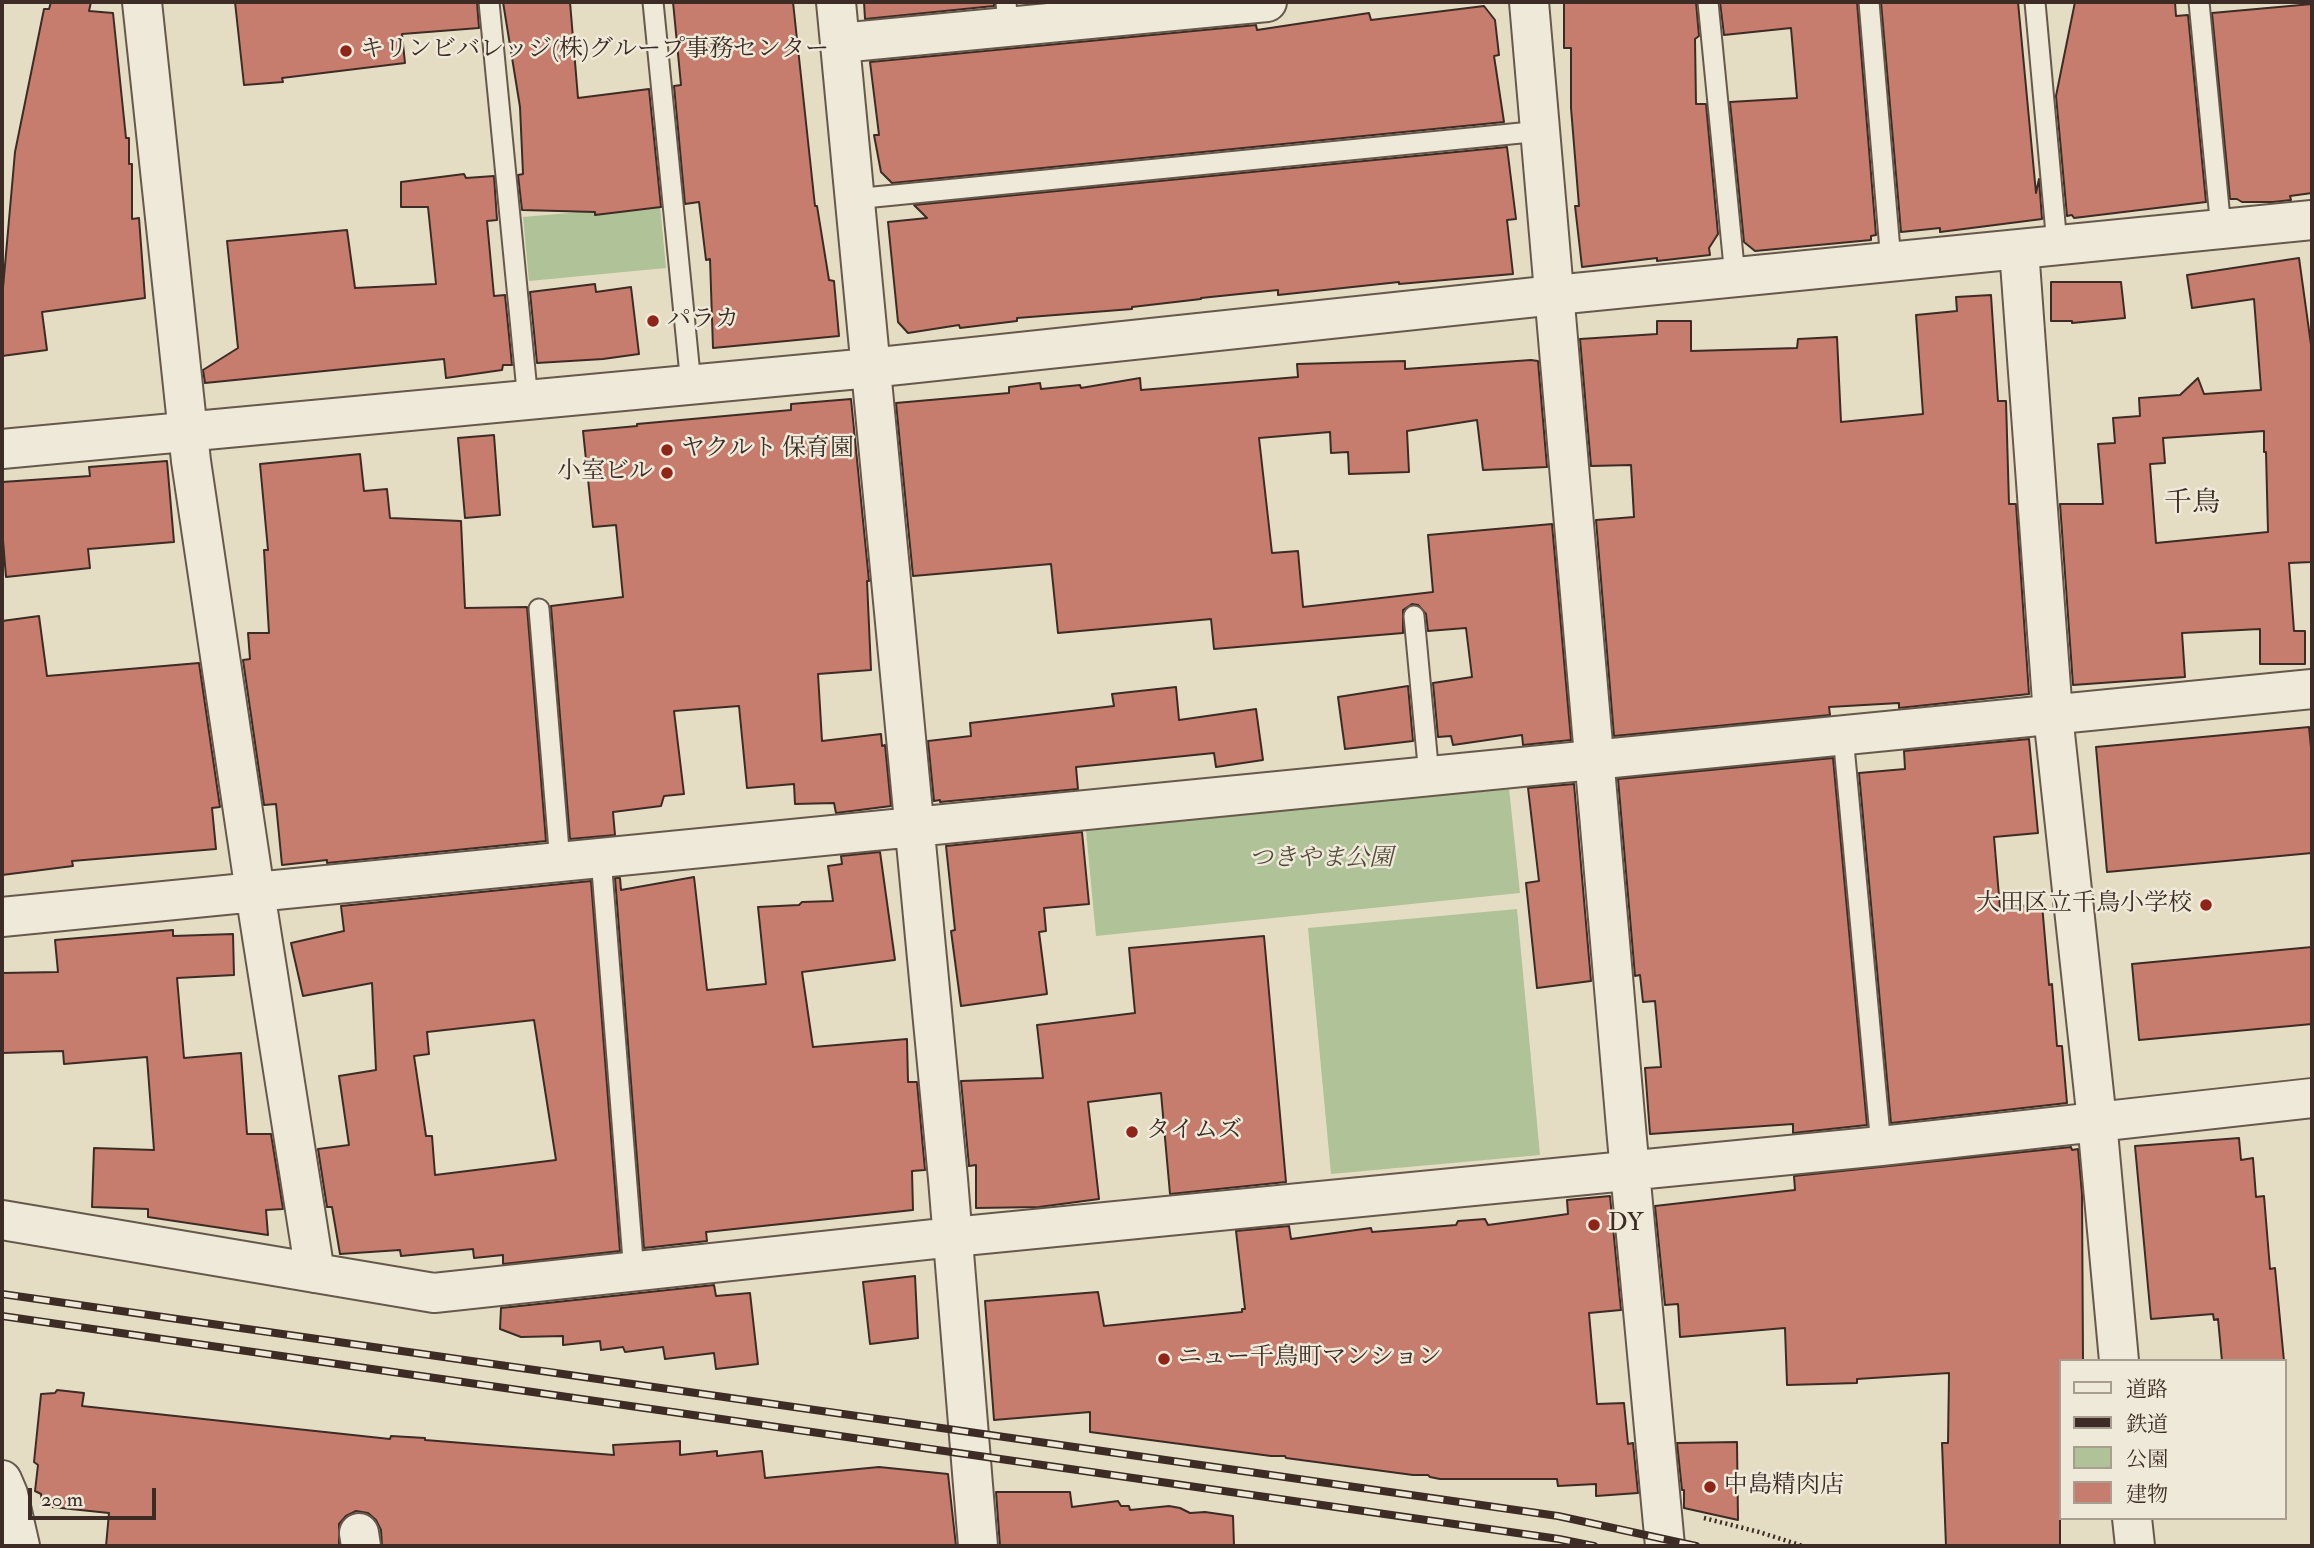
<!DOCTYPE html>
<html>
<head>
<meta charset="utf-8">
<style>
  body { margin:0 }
  #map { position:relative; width:2314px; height:1548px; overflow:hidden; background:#e5ddc3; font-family:"IM FELL Double Pica","Noto Serif JP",serif }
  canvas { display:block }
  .frame { position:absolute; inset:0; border:4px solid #3d2c25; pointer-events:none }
  .legend { position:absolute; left:2059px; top:1359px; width:228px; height:161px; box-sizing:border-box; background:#eee9d8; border:2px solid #a79d90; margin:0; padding:9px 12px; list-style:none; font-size:21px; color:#3d2c25 }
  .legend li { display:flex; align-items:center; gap:14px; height:35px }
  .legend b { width:35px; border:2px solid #a79d90 }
  .scale { position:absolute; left:28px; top:1488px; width:128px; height:32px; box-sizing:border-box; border:4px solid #3d2c25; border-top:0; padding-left:9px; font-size:21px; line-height:24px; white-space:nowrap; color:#3d2c25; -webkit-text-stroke:5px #eee9d8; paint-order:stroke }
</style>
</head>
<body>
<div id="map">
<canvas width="2314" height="1548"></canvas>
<div class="frame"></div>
<ul class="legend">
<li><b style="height:9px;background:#eee9d8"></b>道路</li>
<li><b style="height:9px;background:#3d2c25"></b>鉄道</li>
<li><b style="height:19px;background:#b0c298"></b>公園</li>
<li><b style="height:19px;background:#c77d6d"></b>建物</li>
</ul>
<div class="scale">20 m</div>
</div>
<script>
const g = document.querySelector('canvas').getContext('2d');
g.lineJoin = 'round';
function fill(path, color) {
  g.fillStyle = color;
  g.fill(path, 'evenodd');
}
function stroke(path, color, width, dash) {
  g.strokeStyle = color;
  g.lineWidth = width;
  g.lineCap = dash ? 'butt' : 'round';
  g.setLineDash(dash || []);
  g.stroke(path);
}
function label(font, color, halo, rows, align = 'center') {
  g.font = font + ' "IM FELL Double Pica","Noto Serif JP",serif';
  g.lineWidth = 5;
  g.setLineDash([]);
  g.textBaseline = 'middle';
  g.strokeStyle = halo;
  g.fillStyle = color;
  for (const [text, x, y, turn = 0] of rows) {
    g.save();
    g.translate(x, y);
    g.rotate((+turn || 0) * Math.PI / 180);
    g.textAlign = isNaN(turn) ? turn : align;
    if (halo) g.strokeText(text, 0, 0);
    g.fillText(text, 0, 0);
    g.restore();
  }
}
fill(new Path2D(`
  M660,205L666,268L529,281L523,217Z
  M1509,788L1520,893L1096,936L1086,831Z
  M1517,909L1540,1155L1331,1174L1308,928Z`), '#b0c298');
const building = new Path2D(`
  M51,2H91L89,11L113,13L126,138H129V164H132V219L139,218L145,298L42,312L47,350L2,356V299L15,152L44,9H49Z
  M235,2H477L479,28L402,34L405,63L282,78L283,82L244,85Z
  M503,2H570L578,98L649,89L661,207L595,215V212L522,210L518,175L523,174L520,107Z
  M673,2H793L815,206H817L829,280L834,281L839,336L713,348L710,259L706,260L699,202L685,204L674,86L681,85Z
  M864,2H994V6L865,19Z
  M1564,2H1696L1699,36L1695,39L1696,104H1706L1718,234L1709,248L1710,255L1657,261V258L1582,267L1575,206H1579L1571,108V48H1564Z
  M1720,2H1857L1876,235L1871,236V240L1755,251L1744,242L1730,102L1797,98L1791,28L1724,35Z
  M1881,2H2018L2036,193L2039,179L2042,219L1940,232V228L1901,232Z
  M2075,2H2175L2176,16L2188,15L2206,202L2074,218L2072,215L2067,216L2056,96Z
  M2312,4V193L2290,196L2291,200L2273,202H2242L2237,199H2230L2212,13Z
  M1484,6L1495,20L1499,55L1494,56L1504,122L892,183L881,172L874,135H879L870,62L1256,25L1257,30L1369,13L1371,20Z
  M1507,147L1516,219L1507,220L1513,274L1399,284V282L1278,295V290L1201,298V299L1132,307V309L1017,318V321L960,328L959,325L908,333L898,322L888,222L927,218L914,205Z
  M464,174L466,178L494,176L497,220L487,221L494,296L505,295L512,365H503L502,370L446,378L444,359L205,383L203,370L238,348L227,241L347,230L355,288L436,284L428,207H401V182Z
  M2299,258L2312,352V562L2289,563L2294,631H2305V664H2260V629L2182,633L2185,677L2073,685L2060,504H2103L2098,444L2115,443L2113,418L2140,416L2139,398L2180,395L2198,378L2204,394L2261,390L2254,299L2192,308L2187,275ZM2264,431V452H2266L2268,532L2156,543L2150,464L2165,463L2163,438Z
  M2051,282H2121L2125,318L2072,323V321H2051Z
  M595,284L596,292L631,287L639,354L603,359L537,363L530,292Z
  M1991,295L1998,401H2006L2009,504H2016L2029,694L1899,708V703L1829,707L1830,715L1614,736L1596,520L1634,517L1631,465L1591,466L1580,339L1657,334V321H1691V351L1797,348L1798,339L1837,337L1841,422L1923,414L1916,315L1957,311L1956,297Z
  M1531,360L1538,361L1547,467L1483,470L1477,420L1407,431L1409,472L1349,474L1348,452L1331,453L1330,432L1259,438L1272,553L1298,551L1303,607L1433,592L1428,535L1552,524L1571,740L1523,745L1522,735L1453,745L1451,736L1438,737L1433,683L1472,677L1466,628L1428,631L1426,614L1418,605L1412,604L1403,610V633L1214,649L1211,619L1058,633L1051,564L913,576L896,403L1009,393V387L1040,383L1041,389L1080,385L1081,388L1140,378L1141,390L1298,377L1297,364L1405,361V369Z
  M851,399L869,581H867L871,670L818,674L822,741L881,734L882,746L885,745L891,806L836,813L834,803L795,804L794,784L747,788L739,706L674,711L684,794L664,796L661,806L613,812L615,835L570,839L551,606L623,597L616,525L593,527L583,431L637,426V424L791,410V404Z
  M494,435L500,515L465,518L458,438Z
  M360,454L364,491L387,489L390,518L461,521L465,608L527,607L546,841L327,863V860L282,865L276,804L264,805L243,660L250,659L248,633H269L264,550H268L260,464Z
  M167,461L174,542L88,549L90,568L6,577L2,528V482L90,476L89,467Z
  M39,616L47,676L199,663L220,807L212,808L216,849L72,861L73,866L2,875V621Z
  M1408,686L1413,741L1345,749L1338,697Z
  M1176,687L1179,720L1256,709L1263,760L1216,767L1214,753L1076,767L1078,789L940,802V800L934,801L928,741L971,736L970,723L1114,706L1112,694Z
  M2309,727L2312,758V853L2107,872L2096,747Z
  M2029,739L2038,833L1994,837L2000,908L2042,904L2049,985L2052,984L2057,1046H2062L2067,1103L1891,1123L1859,773L1905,769L1904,751Z
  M1833,758L1867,1125L1793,1133V1124L1650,1134L1645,1068L1661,1067L1655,1001L1643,1002L1640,975L1635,976L1618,779Z
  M1574,784L1591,981L1537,988L1526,883L1539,881L1528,788Z
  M1082,832L1089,904L1044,908L1046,931L1039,932L1047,994L961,1006L951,931L955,930L946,846Z
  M880,852L895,960L802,972L813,1047L907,1039L908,1082H917L925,1170L912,1171L913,1210L706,1232L707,1241L644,1248L615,878H620L621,890L694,877L707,990L766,984L758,907L799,905L802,902L833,901L828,866L842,864L841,856Z
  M591,881L620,1251L503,1264V1255L474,1258L473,1249L401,1256L400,1250L340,1254L332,1207H327L318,1149L349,1145L339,1076L376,1070L372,983L303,996L291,943L344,931L341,906ZM534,1020L556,1160L435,1175L432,1136H426L414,1056L429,1054L427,1032Z
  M173,930V936L233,934L234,975L177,978L184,1058L241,1053L247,1134H271L283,1209L266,1210L268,1235L148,1217V1209L92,1207L94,1148L154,1150L147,1057L64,1064L63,1051L2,1053V973L58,972L55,940Z
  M1264,936L1286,1182L1170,1194L1161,1093L1088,1102L1099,1199L1039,1207L976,1208V1165L969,1166L961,1081L1043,1078L1037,1025L1135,1013L1129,948Z
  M2312,947V1024L2139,1040L2132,964Z
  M2239,1138L2241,1160L2253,1158L2256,1197L2264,1196L2270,1269L2275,1268L2284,1361H2222L2218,1319L2214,1320L2213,1314L2151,1319L2135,1146Z
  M2071,1147L2072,1150L2078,1149L2082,1194L2083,1361H2060V1546H1946L1942,1443H1948L1949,1373L1857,1379V1383L1787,1385L1785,1328L1680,1337L1678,1304L1665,1305L1655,1206L1795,1190L1794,1176Z
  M1610,1196L1621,1310L1589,1313L1597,1404L1624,1403L1628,1444L1633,1443L1638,1493L1596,1496V1484L1558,1486L1557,1479H1440L1430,1477L1428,1475H1413L1286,1458L1285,1456H1271L1090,1432V1412L994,1420L985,1301L1098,1292L1104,1326L1242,1312V1309H1245L1236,1231L1289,1226L1291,1239L1371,1228L1372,1232L1456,1225L1458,1221L1485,1219L1488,1225L1568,1214L1567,1200Z
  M915,1276L918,1338L870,1344L863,1282Z
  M714,1285L716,1296L750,1293L758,1364L716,1369L714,1353L665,1359L663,1347L625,1352L623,1347L601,1350L600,1341L563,1345V1336L521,1337L500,1329L501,1308Z
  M57,1390L84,1393L82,1406L390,1439L391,1436L425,1438V1440L614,1455L613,1445L680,1441V1455L717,1451V1456L762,1451L765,1478L879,1467L948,1474L956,1546H382L381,1530L376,1520L368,1513L356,1511L346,1516L339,1524V1546H106L109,1513L42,1506L41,1494L35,1491L38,1465L34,1462L41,1394L55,1393Z
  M1737,1442L1738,1520L1684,1508V1490H1682L1677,1443Z
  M996,1492H1070L1072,1507L1118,1501L1121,1506H1129L1130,1510L1169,1506L1180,1508L1190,1513L1205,1512L1233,1516L1234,1546H1000Z`);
fill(building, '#c77d6d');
stroke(building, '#3d2c25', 2);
const service = new Path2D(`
  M489,2L528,401
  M653,2L691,385
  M1006,2L1008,27
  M1708,2L1735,277
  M1869,2L1891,262
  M2035,2L2057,245
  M2199,2L2221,229
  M854,199L1541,131
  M539,609L560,862
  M1414,616L1429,776
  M1843,735L1881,1146
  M601,858L634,1273`);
const minor = new Path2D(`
  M142,2L191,461L255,892L315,1273
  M836,2L948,1179L978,1546
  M840,43L1267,2
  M2019,249L2053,715L2097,1121
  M2,449L870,368L1555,295L2312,220
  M2,917L2312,689
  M2,1220L434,1293L953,1237
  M2,1480L8,1494L20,1546
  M359,1533L361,1546`);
const tertiary = new Path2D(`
  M1529,2L1627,1139L1665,1546
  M2097,1121L2119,1361
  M953,1237L1881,1146L2312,1098
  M2132,1518L2135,1546`);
stroke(service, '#67584c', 23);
stroke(minor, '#67584c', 42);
stroke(tertiary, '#67584c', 42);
stroke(new Path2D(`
  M1704,1518L1759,1532L1803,1546`), '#3d2c25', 4.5, [2, 3.5]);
stroke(service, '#eee9d8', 19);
stroke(minor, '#eee9d8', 38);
stroke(tertiary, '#eee9d8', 38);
const rail = new Path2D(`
  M2,1294L1558,1516L1696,1546
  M2,1316L1559,1539L1594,1546`);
stroke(rail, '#3d2c25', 8);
stroke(rail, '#eee9d8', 5, [16]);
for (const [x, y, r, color] of [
  [346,51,7,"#8f2418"],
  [653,321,7,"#8f2418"],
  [667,450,7,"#8f2418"],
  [667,473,7,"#8f2418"],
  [2206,905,7,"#8f2418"],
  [1132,1132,7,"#8f2418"],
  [1594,1225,7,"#8f2418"],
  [1164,1359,7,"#8f2418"],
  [1710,1487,7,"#8f2418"]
]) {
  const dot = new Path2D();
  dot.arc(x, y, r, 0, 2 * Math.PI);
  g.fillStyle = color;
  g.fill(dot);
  stroke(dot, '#eee9d8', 2.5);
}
label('24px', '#3d2c25', '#eee9d8', [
  ["キリンビバレッジ(株)グループ事務センター",360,51],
  ["パラカ",667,321],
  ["ヤクルト 保育園",681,450],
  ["小室ビル",653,473,"right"],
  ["大田区立千鳥小学校",2192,905,"right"],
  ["タイムズ",1146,1132],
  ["DY",1608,1225],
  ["ニュー千鳥町マンション",1178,1359],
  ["中島精肉店",1724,1487]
], 'left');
label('italic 24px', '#544a3c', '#eee9d8', [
  ["つきやま公園",1321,860]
]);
label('28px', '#3d2c25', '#eee9d8', [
  ["千鳥",2192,505]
]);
</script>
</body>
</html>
